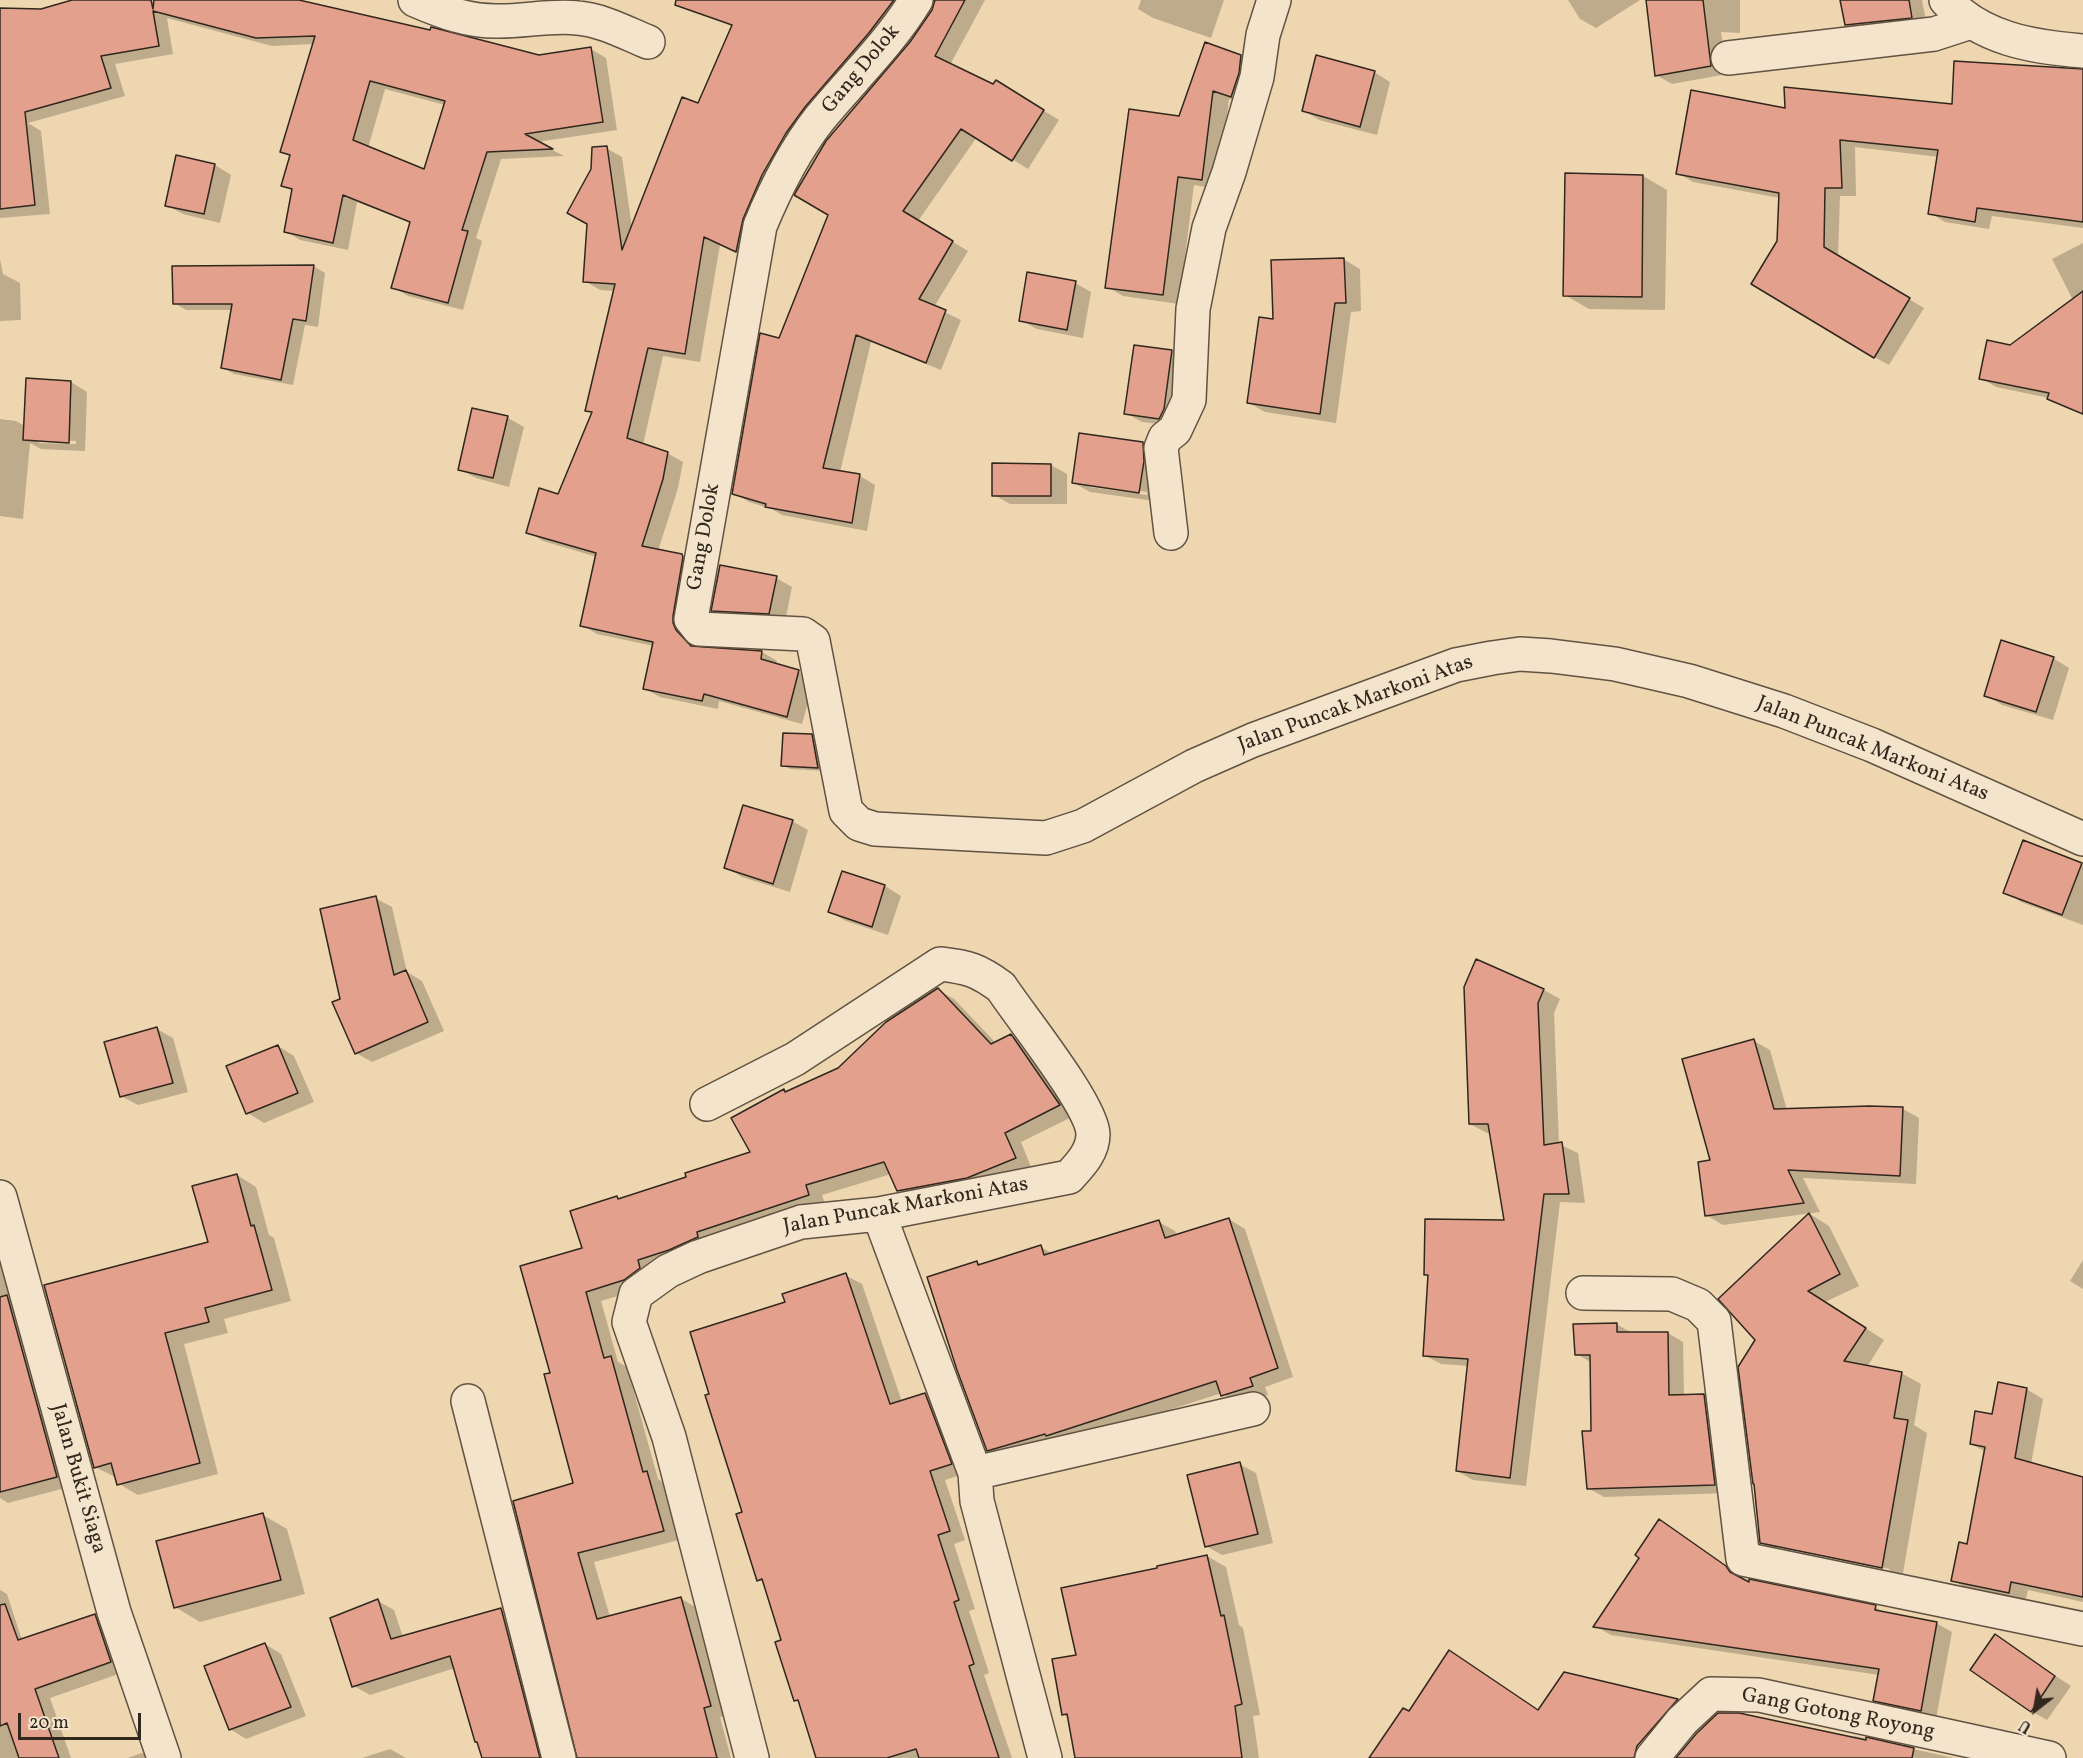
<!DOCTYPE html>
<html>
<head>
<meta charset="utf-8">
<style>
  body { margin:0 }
  #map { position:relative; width:2083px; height:1758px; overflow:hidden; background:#eed6b0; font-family:Vollkorn,serif }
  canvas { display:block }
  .north { position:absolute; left:2005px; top:1680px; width:60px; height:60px; -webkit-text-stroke:4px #f4e4cc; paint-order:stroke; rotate:211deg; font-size:16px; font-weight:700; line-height:24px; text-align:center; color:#30271d }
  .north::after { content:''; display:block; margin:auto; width:21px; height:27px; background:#30271d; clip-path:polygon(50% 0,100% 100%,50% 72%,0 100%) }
  .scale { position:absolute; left:18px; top:1713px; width:123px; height:27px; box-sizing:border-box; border:3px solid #30271d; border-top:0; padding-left:8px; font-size:18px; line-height:21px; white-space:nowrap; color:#30271d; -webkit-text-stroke:4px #f4e4cc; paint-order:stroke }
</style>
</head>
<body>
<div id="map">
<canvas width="2083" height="1758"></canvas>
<div class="north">U</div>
<div class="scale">20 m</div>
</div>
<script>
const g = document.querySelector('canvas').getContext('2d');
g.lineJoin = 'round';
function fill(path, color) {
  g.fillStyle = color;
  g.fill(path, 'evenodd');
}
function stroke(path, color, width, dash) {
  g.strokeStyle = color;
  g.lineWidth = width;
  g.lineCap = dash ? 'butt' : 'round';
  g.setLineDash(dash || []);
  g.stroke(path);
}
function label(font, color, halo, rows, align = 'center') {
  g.font = font + ' Vollkorn,serif';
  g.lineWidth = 5;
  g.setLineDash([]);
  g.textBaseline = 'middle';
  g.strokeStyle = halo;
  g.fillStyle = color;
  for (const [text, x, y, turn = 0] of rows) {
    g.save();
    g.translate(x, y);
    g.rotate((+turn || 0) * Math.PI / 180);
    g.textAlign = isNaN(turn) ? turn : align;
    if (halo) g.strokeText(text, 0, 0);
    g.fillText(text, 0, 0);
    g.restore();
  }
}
fill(new Path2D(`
  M78,0H298L539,57L591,49L606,58L617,130L537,142L564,156L501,159L476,238L482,241L463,310L408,296L393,287L411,223L357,202L348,250L300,240L285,231L294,191L282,185L291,157L282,152L314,44L272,46L167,18L173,54L115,64L125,96L28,123L41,131L50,214L0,218V63L41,10ZM385,89L445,105L424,171L368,148Z
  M725,0H914L810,129L752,259L720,245L700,362L663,356L643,445L667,453L683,462L678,488L658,551L681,556L697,565L692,641L699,649L762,652L777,661L776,665L799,672L814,681L802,724L719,701L718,709L660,697L645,689L654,646L597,634L582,625L597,557L543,541L528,532L559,496L593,413L587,410L615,291L600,290L585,281L606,148L622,157L632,228L699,105L733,27L719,19Z
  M936,0H985L950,65L994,86L1011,91L1059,120L1028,169L977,137L918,221L968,251L934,307L961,320L941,370L871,342L840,472L860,476L875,485L867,531L782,515L772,509L749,502L734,493L780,340L898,59L933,11Z
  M1141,0H1224L1211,38L1153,18L1138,9Z
  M1568,0H1640L1596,28L1580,19Z
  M1648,0H1740V33L1721,32L1727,74L1672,84L1656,75Z
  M1842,0H1922L1927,26L1862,34L1846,25Z
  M1241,56L1257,65L1248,106L1229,99L1218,189L1194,185L1179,304L1123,296L1107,287L1180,118Z
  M1374,72L1390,82L1377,135L1319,120L1303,110Z
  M1786,109L2083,120V228L1992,216L1989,229L1945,222L1930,213L1939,157L1855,147L1856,196H1840L1838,257L1924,308L1889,365L1874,357L1778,241L1780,198L1693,182L1678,173Z
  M177,156L215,165L231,175L220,223L183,214L166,205Z
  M1643,176L1667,190L1665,310L1589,309L1565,295Z
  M2083,243V415L2064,407L2049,398L1996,387L1981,378L2010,346L2073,300L2052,259Z
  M0,259L3,274L20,283L21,320L0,321Z
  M1343,259L1360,269L1361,311L1351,312L1336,423L1265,412L1249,403L1275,321Z
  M313,266L325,273L318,327L305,325L293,385L234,374L222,367L233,310H186L174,303Z
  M1075,283L1091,292L1083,338L1037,329L1020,320Z
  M1171,351L1187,361L1176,426L1142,422L1126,413Z
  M27,380L71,382L87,392L85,451L41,449L30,443L23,519L0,516V419L16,421L25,426ZM39,440L76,441V444L39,443Z
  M474,410L508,418L524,427L509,487L476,478L459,469Z
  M1143,444L1159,453L1155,501L1090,492L1074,483ZM1089,484L1147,492V495L1089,487Z
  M1051,465L1067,474V504H1010L994,495Z
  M776,578L792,587L785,622L729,619L713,610Z
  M2053,658L2069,668L2053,720L2002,705L1986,695Z
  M812,735L819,740L825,771L790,769L783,765Z
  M792,821L808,830L790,892L742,877L725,867Z
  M2081,864L2083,865V925L2021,902L2005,892Z
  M843,873L885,886L901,896L888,935L846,921L830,912Z
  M375,898L392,907L407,972L422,981L444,1031L372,1062L356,1053L342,999Z
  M938,990L954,999L996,1043L1011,1035L1028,1045L1076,1115L1021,1142L1031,1167L984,1187L915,1200L898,1190L891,1174L822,1195L825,1204L641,1289L601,1301L618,1362L627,1367L658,1479L663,1482L679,1540L594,1562L610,1617L680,1598L697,1608L727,1715L720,1717L731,1758H579L575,1484L552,1374L584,1249L617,1197L621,1199L688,1178L753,1153L784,1091L787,1093L839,1069Z
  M1544,990L1560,999L1554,1013L1559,1144L1578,1153L1585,1203L1560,1202L1526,1486L1473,1480L1457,1471L1469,1366L1441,1364L1424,1355L1429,1276L1426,1274L1506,1222L1491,1133H1487L1470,1124Z
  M157,1029L173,1038L188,1092L138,1105L121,1096Z
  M1754,1041L1770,1050L1787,1110L1903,1109L1919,1118L1916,1184L1803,1178L1820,1212L1723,1225L1706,1215L1712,1162Z
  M278,1046L294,1056L314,1102L264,1123L248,1113Z
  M237,1175L256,1187L269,1235L274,1238L291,1301L224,1319L228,1333L184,1344L218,1474L138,1495L119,1484L117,1478L95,1467L209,1243Z
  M1810,1214L1829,1226L1859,1286L1825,1302L1884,1340L1867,1367L1901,1373L1921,1384L1914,1425L1927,1433L1902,1579L1781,1554L1761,1542L1757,1340ZM1778,1546L1890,1569L1889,1571L1778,1549Z
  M1229,1219L1245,1229L1293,1377L1265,1387L1268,1395L1238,1404L1222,1393L1063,1444L1004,1459L988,1450L977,1262L982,1265L1041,1247L1053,1254L1159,1222L1175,1231L1177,1236Z
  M0,1220L73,1486L8,1503L0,1498Z
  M2083,1260V1289L2070,1281Z
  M845,1275L862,1284L902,1402L925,1395L942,1404L967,1473L945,1480L965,1540L954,1544L975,1609L969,1611L989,1673L984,1675L1012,1758H818L800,1702L795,1700L783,1641L765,1583L759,1580L744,1513L711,1394L786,1303Z
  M1616,1324L1632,1333H1668L1683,1342L1684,1396L1704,1395L1719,1404L1730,1493L1604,1497L1588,1488L1592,1432V1363L1577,1354Z
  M2026,1389L2043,1399L2031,1464L2083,1479V1602L2028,1590L2025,1602L1969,1590L1953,1580L1968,1546L1986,1452L1971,1444L1993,1415Z
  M1239,1464L1256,1473L1273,1543L1222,1555L1206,1546Z
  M263,1515L287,1529L305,1594L200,1622L175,1607Z
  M1660,1521L1742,1577L1744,1581L1875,1607L1887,1614L1936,1623L1952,1632L1936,1719L1890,1709L1874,1700L1879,1675L1611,1635L1595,1626L1641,1557Z
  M1207,1556L1226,1567L1239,1625L1243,1628L1260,1715L1253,1716L1259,1758H1077L1069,1718L1063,1714L1078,1656Z
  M0,1590L7,1594L22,1640L95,1616L111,1625L127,1671L50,1698L71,1758H0Z
  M378,1601L394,1610L403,1637L501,1610L517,1619L553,1758H484L455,1668L370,1695L354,1686Z
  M1995,1636L2071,1686L2047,1720L2031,1711Z
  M265,1644L281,1654L306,1716L246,1739L230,1729Z
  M1854,1736L1954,1758H1678L1854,1739Z
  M390,1749L406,1758H362Z
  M142,1753L151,1758H127Z`), '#0003');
const building = new Path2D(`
  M72,0H151L153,9L154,0H299L430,30L431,27L539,55L591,47L603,122L525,134L553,149L487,152L462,230L468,231L448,303L391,288L410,222L343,195L333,243L284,232L292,189L281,186L290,155L280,152L315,36L256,38L153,11L159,46L101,56L111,88L25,112L35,205L0,209V8L41,9ZM370,81L445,101L424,169L353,140Z
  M676,0H894L868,34L805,107L786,133L762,175L743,219L736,252L704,237L685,354L648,348L627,438L668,452L663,479L642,546L682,554L683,557L673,616V623L676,630L691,646L762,651L761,659L799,670L787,717L704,694L702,701L643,689L653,642L580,626L596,553L526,533L539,488L558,494L592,412L585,411L615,284L583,282L587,224L567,213L591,169L592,147L607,146L622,250L682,97L698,103L732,25L675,5Z
  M935,0H965L935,56L993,84L996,80L1044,110L1012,161L961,129L903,211L953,241L919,299L946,310L926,363L856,335L823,468L860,474L852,523L765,507L766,504L732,494L760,333L779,338L828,215L794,195L826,141L910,42L932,10Z
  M1646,0H1703L1711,66L1655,76Z
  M1840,0H1909L1912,18L1845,25Z
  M1205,42L1241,55L1239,73L1231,97L1213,91L1202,180L1178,177L1163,295L1105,288L1129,109L1179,116Z
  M1316,55L1375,71L1360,127L1302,111Z
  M1954,61L2083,69V222L1977,208L1975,222L1928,214L1938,150L1840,140L1842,188H1825L1824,247L1910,298L1874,358L1751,284L1777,241L1779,193L1676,174L1691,90L1785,108L1784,87L1952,104Z
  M176,155L215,164L204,214L165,206Z
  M1565,173L1643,175L1642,297L1563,296Z
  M1344,258L1346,303H1335L1320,414L1247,403L1259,317L1273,319L1271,260Z
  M314,265L306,321L293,319L281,380L221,368L232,304H173L172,266Z
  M1027,272L1076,281L1067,330L1019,321Z
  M2083,291V414L2047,399L2049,393L1979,379L1987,340L2010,345Z
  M1134,345L1172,350L1164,409L1159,419L1124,414Z
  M26,378L71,381L69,443L23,440Z
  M472,408L508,416L493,478L458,470Z
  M1079,433L1143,442L1144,461L1139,493L1072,483Z
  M992,463L1051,464V496H992Z
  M720,565L777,576L769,614L711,611Z
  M2001,640L2054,657L2036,712L1984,696Z
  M783,733L812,734L818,768L781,766Z
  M743,805L793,820L773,884L724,868Z
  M2023,840L2082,863L2062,915L2003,893Z
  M842,871L885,885L872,927L828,912Z
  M376,896L394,975L406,970L428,1022L355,1054L332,1002L340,999L320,909Z
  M1476,959L1544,989L1538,1003L1544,1145L1562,1142L1569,1194H1544L1510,1478L1456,1471L1468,1359L1423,1356L1428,1275H1424L1425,1219L1504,1220L1488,1124H1469L1464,987Z
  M938,988L991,1044L1011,1034L1060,1105L1005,1133L1016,1158L967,1178L897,1191L884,1162L806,1185L809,1195L697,1232L698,1237L669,1250L638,1260L640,1268L624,1280L586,1292L604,1358L611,1356L643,1472L647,1471L664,1531L578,1553L597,1619L681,1597L711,1706L704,1708L717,1758H577L513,1501L573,1483L544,1374L550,1373L520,1266L582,1248L570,1211L617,1196L618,1199L686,1177L685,1173L750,1152L731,1118L784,1089L785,1092L838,1068L886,1022Z
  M157,1027L173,1083L120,1097L104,1042Z
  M1754,1039L1774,1109L1869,1106L1903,1107L1900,1176L1788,1170L1804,1203L1705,1216L1698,1162L1710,1160L1682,1059Z
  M278,1045L298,1093L246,1114L226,1066Z
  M237,1174L251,1226L254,1225L272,1290L205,1308L209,1322L165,1333L200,1463L117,1485L111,1463L94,1468L44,1285L208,1242L192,1186Z
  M1809,1213L1840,1274L1808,1291L1866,1328L1844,1361L1902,1372L1894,1418L1908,1420L1882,1568L1760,1543L1754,1484H1753L1738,1367L1755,1340L1718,1299Z
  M1229,1218L1278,1368L1250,1378L1253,1386L1221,1396L1216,1381L1046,1436L1045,1434L987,1451L957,1370L927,1277L977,1261L978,1265L1041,1245L1044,1255L1159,1220L1165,1238Z
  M846,1273L890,1404L925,1393L952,1464L930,1471L950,1531L938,1535L959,1600L954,1602L974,1664L969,1666L999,1758H919L916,1749L887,1758H816L798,1700L794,1701L775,1642L781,1640L762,1579L757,1581L736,1514L742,1512L705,1395L709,1394L690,1332L785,1302L782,1294Z
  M7,1295L57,1477L0,1492V1297Z
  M1617,1323V1332H1668L1669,1395L1704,1394L1715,1485L1587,1489L1582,1431H1591L1590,1355H1575L1573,1324Z
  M1998,1382L2027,1388L2015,1458L2083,1477V1597L2011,1582L2009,1593L1951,1581L1959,1542L1967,1544L1985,1447L1970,1444L1975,1411L1992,1414Z
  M1240,1462L1258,1534L1205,1547L1187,1475Z
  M263,1513L281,1580L174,1608L156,1541Z
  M1659,1519L1726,1566L1730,1572L1749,1582V1579L1876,1605L1875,1610L1937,1622L1921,1711L1873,1701L1879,1669L1593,1627L1639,1558L1635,1555Z
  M1207,1555L1221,1616L1224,1615L1242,1704L1235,1706L1242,1758H1075L1067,1714L1062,1715L1052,1659L1076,1655L1061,1588L1157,1568V1566Z
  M378,1599L391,1639L501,1608L540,1758H482L477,1742H475L450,1656L352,1687L330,1618Z
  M5,1604L18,1640L95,1614L111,1662L35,1689L59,1758H19L7,1723L0,1726V1605Z
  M1995,1634L2055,1676L2031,1712L1970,1670Z
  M265,1643L291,1707L229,1730L204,1666Z
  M1449,1650L1538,1710L1564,1672L1678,1699L1637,1746L1634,1758H1369L1403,1708L1409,1711Z
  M1718,1713H1739L1866,1740V1737L1914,1748L1912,1758H1676L1696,1734Z`);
fill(building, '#e3a18d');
stroke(building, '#30271d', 1.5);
const minor = new Path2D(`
  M415,0C443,12 469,22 500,21C526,21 552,15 578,18C602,20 626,33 648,42
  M916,0C890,43 852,79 820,118C794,151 776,187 760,226L691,619L699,629L803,634L813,641L846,811L859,824L875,829L1046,838L1083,826L1194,766L1253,740L1456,665L1492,658L1520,654L1551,656L1615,664L1689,681L1784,711L1872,745L2083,839
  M1946,0C1981,39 2033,47 2083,51
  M1728,58L1934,34L1971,22
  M1171,533L1161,448L1165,438L1175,430L1189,400L1193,309L1209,228L1229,172L1257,77L1263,35L1274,0
  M707,1104L795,1059L940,964C968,967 978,970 1001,987C1020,1016 1092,1105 1093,1134C1093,1152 1080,1165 1069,1177L879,1214L801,1222L698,1257L668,1271L636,1294L629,1322L669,1437L752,1758
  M0,1197L114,1612L164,1758
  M879,1214L975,1473L977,1501L1045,1758
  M1583,1293L1672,1294L1698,1305L1714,1321L1743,1559L2083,1629
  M468,1401L559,1758
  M975,1473L1253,1409
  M1652,1758L1682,1721L1711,1694L1759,1695L2049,1758`);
stroke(minor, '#605342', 36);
stroke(minor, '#f4e4cc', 33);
label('21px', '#30271d', '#f4e4cc', [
  ["Gang Dolok",862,70,-50],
  ["Gang Dolok",705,537,-80],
  ["Jalan Puncak Markoni Atas",1356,705,-20],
  ["Jalan Puncak Markoni Atas",1872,750,22],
  ["Jalan Puncak Markoni Atas",906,1207,-10],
  ["Jalan Bukit Siaga",77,1479,74],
  ["Gang Gotong Royong",1838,1715,11]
]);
</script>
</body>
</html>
